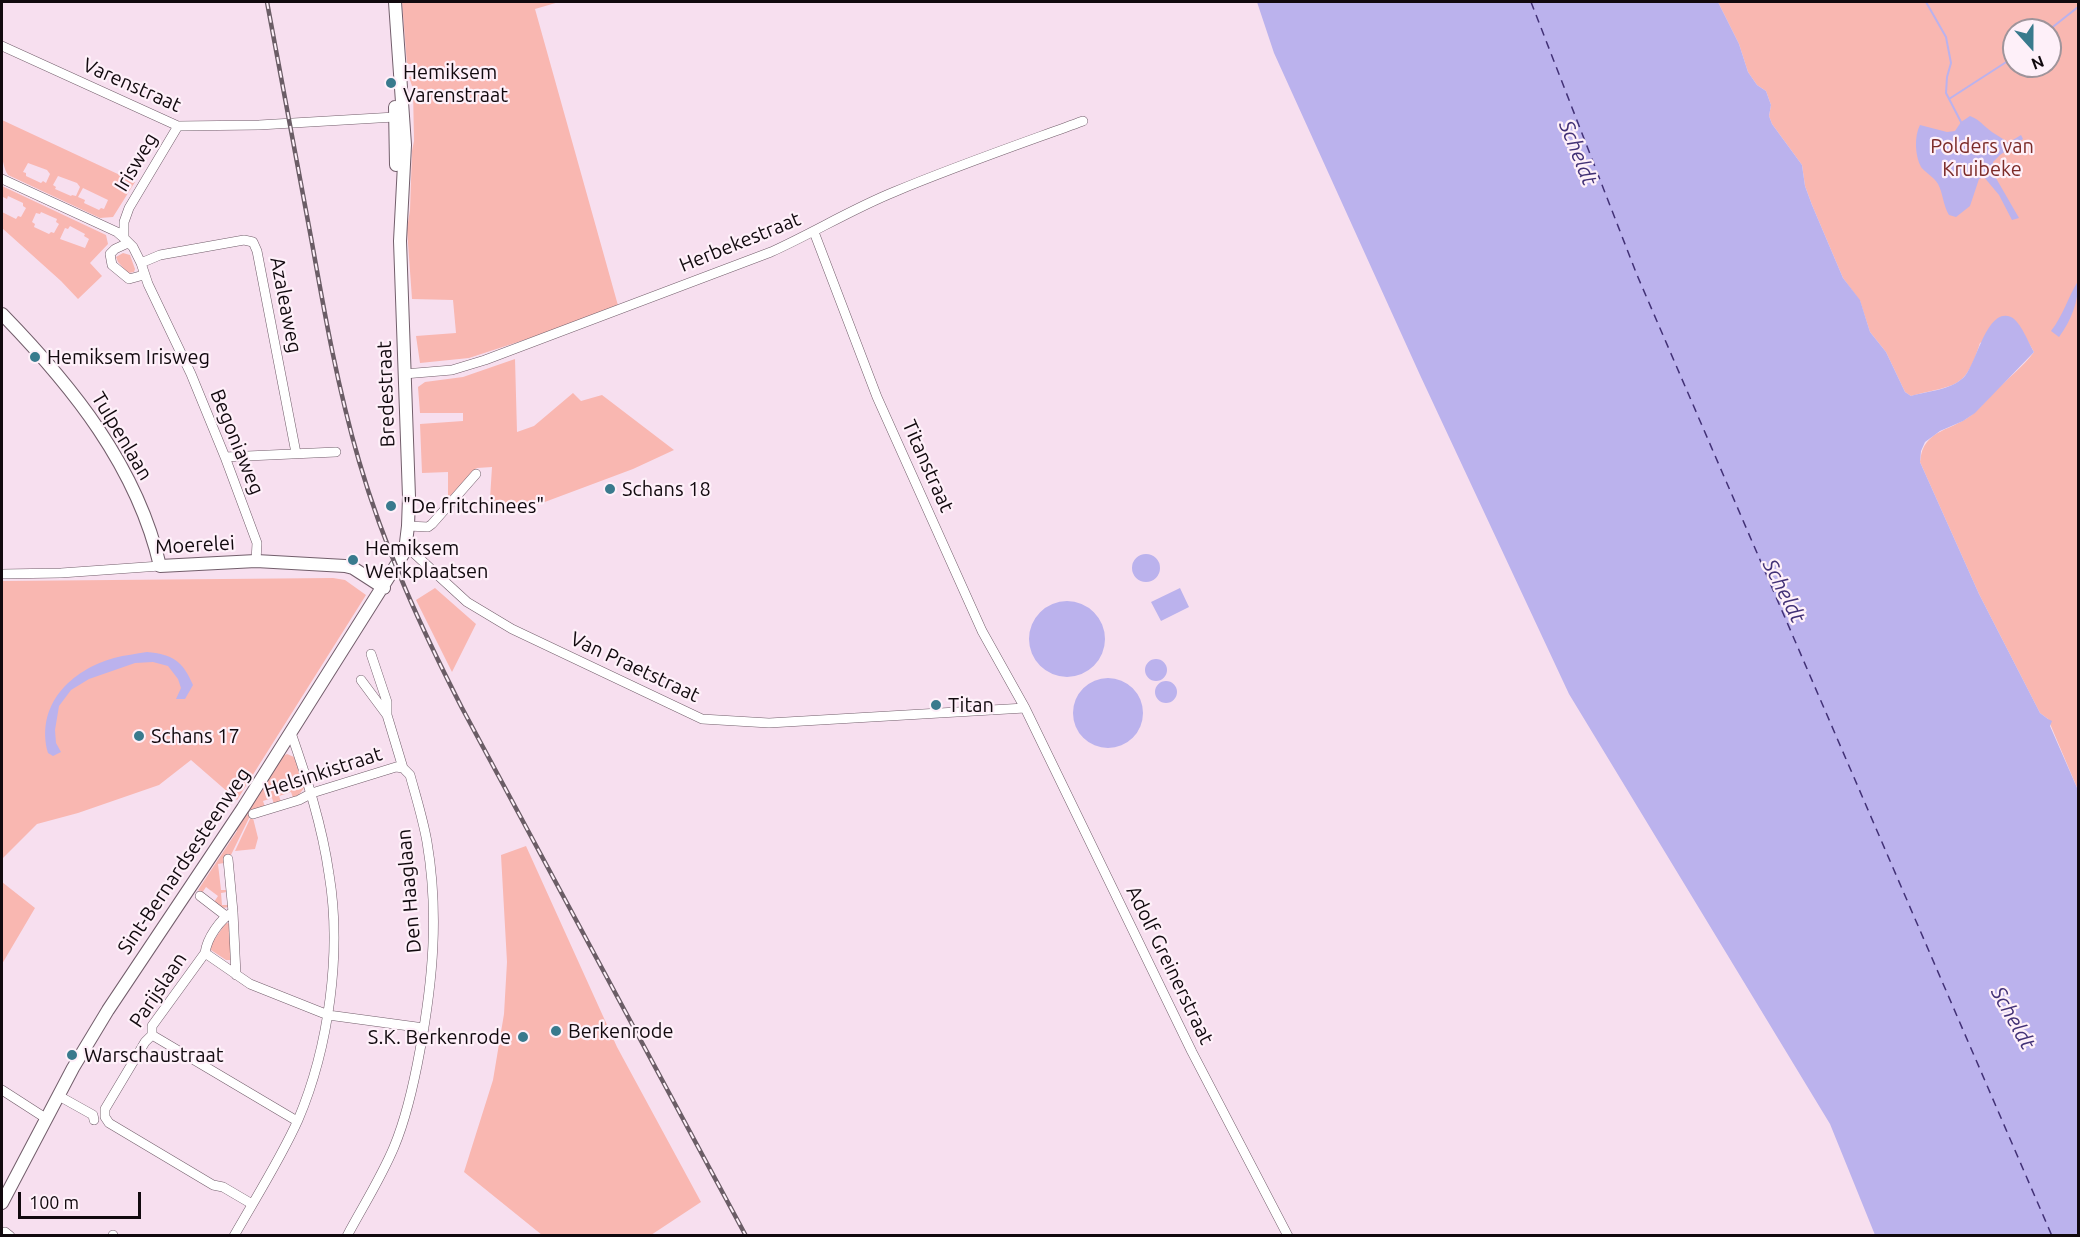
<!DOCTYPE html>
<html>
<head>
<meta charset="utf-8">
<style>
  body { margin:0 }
  #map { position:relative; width:2080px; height:1237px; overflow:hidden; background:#f7dfef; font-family:Ubuntu,sans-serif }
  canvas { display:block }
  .frame { position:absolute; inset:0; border:3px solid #11090e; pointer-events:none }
  .north { position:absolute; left:2002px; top:18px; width:60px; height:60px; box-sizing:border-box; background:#fef0f9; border:2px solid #9f949b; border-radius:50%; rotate:159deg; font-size:16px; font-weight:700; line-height:24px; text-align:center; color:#11090e }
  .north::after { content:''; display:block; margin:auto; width:21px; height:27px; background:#397a8d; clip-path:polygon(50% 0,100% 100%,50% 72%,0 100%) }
  .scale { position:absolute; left:18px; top:1192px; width:123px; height:27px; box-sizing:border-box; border:3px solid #11090e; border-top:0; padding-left:8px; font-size:18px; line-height:21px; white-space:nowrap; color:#11090e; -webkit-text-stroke:4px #fef0f9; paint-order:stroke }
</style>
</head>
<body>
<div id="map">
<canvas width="2080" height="1237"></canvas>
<div class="frame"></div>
<div class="north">N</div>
<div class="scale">100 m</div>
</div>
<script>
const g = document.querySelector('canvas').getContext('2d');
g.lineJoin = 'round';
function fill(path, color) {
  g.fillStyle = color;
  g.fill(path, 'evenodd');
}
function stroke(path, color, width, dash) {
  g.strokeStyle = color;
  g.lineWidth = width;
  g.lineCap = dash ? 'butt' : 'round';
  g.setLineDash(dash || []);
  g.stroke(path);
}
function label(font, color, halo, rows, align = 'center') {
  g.font = font + ' Ubuntu,sans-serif';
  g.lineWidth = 4.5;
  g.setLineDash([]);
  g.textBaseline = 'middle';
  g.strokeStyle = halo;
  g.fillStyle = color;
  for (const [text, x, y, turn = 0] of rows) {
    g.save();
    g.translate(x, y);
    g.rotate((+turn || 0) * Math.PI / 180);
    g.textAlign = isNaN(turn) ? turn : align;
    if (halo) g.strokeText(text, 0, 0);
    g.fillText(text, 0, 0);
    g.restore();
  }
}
fill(new Path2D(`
  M402,2H559L535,9L619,309L469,358L420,363L416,336L456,333L453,300L412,299L407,229L410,210L412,151L414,141L413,89L409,77L413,76L412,64H407Z
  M1718,2H2078V790L2048,719L2040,713L1979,594L1920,462C1923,427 1954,432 1975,412C1982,406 1988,398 1994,392C2007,379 2023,367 2034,352L2018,324L1980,343C1965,391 1955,384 1911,396L1905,392L1886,352L1870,332L1860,301L1843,278L1812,205L1805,186L1802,165L1772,124L1769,116L1771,105L1766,91L1757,85L1748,72L1739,44ZM2014,30H2050V66H2014Z
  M2,120L135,182L113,217L100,218L8,175C0,163 1,135 2,120ZM28,163L47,170L50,174L46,183L43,181L41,183L26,176V173L23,172ZM58,176L77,183L80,187L76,196L72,195L71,196L55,189L56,187L53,185ZM83,188L108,200L104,209L101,208L99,210L84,203L85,200L78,197Z
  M2,186L106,235L108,244L90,263L102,276L78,299L61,281L2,228V212L16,219L18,216L21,217L26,208L23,206V203L8,196L7,199L3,197L2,201ZM41,212L57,219L56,222L59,224L54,233L51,232L49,234L34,227L35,224L32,222L36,213L40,214ZM70,226L85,234L84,236L89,239L85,248L60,239L65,228L68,229Z
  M123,253L130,255L135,269L134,272L128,273L118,262L116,257Z
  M515,359L517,432L534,426L573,393L581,401L602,395L674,450L633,469L526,509L493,512L490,499L492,467L477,468L448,498V472L422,473L420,424L463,421V413H420L418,387L425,382L463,377Z
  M333,578L345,580L366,595L237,800L191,760L159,785L78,813L37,824L2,859V581Z
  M435,588L476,624L452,672L416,600Z
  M287,754L294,757L305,787L297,797L293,798L291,792L279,796L281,802L274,804L272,798L263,801L265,807L251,814L230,857L224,863L218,864L221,890H227V892L221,893L222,905H229V907L222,908L214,902L218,896L206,887L202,893L198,890L237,831L236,829L283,756Z
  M253,818L258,838L255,849L235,851L250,819Z
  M526,846L617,1047L701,1202L651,1235H542L464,1172L493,1080L504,1014L507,962L501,855Z
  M2,882L35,908L2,964Z
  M226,923L232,924V960H226L211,950V944Z`), '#f9b7b1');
fill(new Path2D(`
  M1257,2H1718L1739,44L1748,72L1757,85L1766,91L1771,105L1769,116L1772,124L1802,165L1805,186L1812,205L1843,278L1860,300L1870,332L1886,352L1905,392L1911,396C1928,391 1950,390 1963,378C1976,367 1986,306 2011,317C2021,322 2028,342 2034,352L1975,413L1963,421L1940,431L1925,442L1921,451L1920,462L1979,594L2040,713L2048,719L2052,721L2050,726L2078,790V1235H1875L1830,1124L1569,694L1420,375L1274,53Z
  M1970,116C1978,119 1981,123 1987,128C1993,134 2002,137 2008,143L2021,135L2023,139L2000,155L1993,162V173L2019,218L2012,220L1999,195L1984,177L1979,179L1970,206L1956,217L1949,215C1943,205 1943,193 1938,184C1934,177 1926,173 1921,167C1915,156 1914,136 1920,125L1947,132L1955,131L1961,122Z
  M2078,281C2079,301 2071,321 2059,337L2051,331C2063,316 2068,297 2078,281Z
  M1132 568a14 14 0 1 1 28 0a14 14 0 1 1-28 0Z
  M1180,588L1189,607L1161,621L1151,602Z
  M1029 639a38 38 0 1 1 76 0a38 38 0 1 1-76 0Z
  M147,652C172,654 183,661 193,685L185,699H176L181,688L178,679L168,666L153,662L135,663L89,679L71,690L59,706L55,730L56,743L61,752L53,756L48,753C35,705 71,670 114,658C125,655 136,654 147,652Z
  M1145 670a11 11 0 1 1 22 0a11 11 0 1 1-22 0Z
  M1073 713a35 35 0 1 1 70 0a35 35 0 1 1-70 0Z
  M1155 692a11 11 0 1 1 22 0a11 11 0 1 1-22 0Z`), '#bbb2ed');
stroke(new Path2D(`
  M1926,2L1946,37L1951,63L1947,77L1946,93L1961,122
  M2078,2V3
  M2049,30L2078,7
  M1949,99L2014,57`), '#bbb2ed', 2);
stroke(new Path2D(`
  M1531,2L1637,275L2052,1236`), '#423176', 1.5, [8, 6]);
const street = new Path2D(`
  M2,46L178,126L259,125L395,117
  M178,126L129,208L124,222V238L133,247L141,263L148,284L191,374L225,457L257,543L256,561
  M2,179L117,232L124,238
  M814,232L877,397L982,631L1025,708L1192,1052L1288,1236
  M128,243L115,249L110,254L112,265L129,279L140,276L144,273
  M141,263L160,255L244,240L253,242L257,251L296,453
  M404,374L452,370L485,360L771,252C813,233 852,209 894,192C956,166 1020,144 1083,121
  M225,457L336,452
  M408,526L428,527L432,524L476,474
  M406,546L467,602L512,629L702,719L769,723L1025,708
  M2,574L61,573L160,566
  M371,654L387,702V715
  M253,814L299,800L312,793L396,767L403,768
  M228,859L233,912L236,975
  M200,896L226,916
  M233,912C220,919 207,938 205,953L152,1026V1035L145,1042L105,1109V1117L109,1123L213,1185L223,1187L252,1204
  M205,953L250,984L328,1015L424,1028
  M152,1035L297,1121
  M2,1090L47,1119
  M59,1096L93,1115L94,1120
  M5,1232L10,1236
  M113,1235V1236
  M234,1236C255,1199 281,1158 298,1120C329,1047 342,952 329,874C322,825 307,779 291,733
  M347,1236C363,1206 381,1178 394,1147C407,1116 414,1083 420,1050C433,980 439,913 427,842C423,819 416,797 410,775L403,768L387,715L361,680`);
const secondary = new Path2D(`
  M395,107L396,165
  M2,314C72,386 137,466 160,566L256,561L345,566L353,568L384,588
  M2,1203L73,1068L108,1010L243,808L405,551L408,526L409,497L400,241L405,145L395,2`);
stroke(street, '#725e6b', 10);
stroke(secondary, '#725e6b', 14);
stroke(street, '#fff', 9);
stroke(secondary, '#fff', 12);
const rail = new Path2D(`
  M267,2C282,82 297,162 312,243C325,316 338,389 359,461C384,547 421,628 462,708L746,1236`);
stroke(rail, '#6b5d66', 4.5);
stroke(rail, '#fef0f9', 2, [7]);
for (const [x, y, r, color] of [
  [391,83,6,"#397a8d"],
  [35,357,6,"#397a8d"],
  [610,489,6,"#397a8d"],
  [391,506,6,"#397a8d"],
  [353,560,6,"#397a8d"],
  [936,705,6,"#397a8d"],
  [139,736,6,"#397a8d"],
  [556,1031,6,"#397a8d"],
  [523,1037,6,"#397a8d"],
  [72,1055,6,"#397a8d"]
]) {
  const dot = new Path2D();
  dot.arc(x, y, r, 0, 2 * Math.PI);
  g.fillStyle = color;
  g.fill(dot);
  stroke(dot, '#fef0f9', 2);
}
label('20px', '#11090e', '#fef0f9', [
  ["Hemiksem",403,72],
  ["Varenstraat",403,95],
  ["Hemiksem Irisweg",47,357],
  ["Schans 18",622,489],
  ["\"De fritchinees\"",403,506],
  ["Hemiksem",365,548],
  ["Werkplaatsen",365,571],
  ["Titan",948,705],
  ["Schans 17",151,736],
  ["Berkenrode",568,1031],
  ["S.K. Berkenrode",511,1037,"right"],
  ["Warschaustraat",84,1055]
], 'left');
label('20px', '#11090e', '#fef0f9', [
  ["Varenstraat",132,85,24],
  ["Irisweg",136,162,-59],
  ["Herbekestraat",740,242,-22],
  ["Azaleaweg",286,305,79],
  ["Bredestraat",386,394,-92],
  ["Tulpenlaan",122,436,59],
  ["Begoniaweg",237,442,68],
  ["Titanstraat",928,466,66],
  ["Moerelei",195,545,-3],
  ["Van Praetstraat",635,667,25],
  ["Helsinkistraat",323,772,-18],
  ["Sint-Bernardsesteenweg",184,861,-56],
  ["Den Haaglaan",409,891,-95],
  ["Adolf Greinerstraat",1170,965,64],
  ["Parijslaan",158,990,-56]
]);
label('20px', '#7c2b28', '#fef0f9', [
  ["Polders van",1982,146],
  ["Kruibeke",1982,169]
]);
label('italic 21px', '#423176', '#fef0f9', [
  ["Scheldt",1578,153,68],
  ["Scheldt",1784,591,63],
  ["Scheldt",2013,1018,61]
]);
</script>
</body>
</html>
